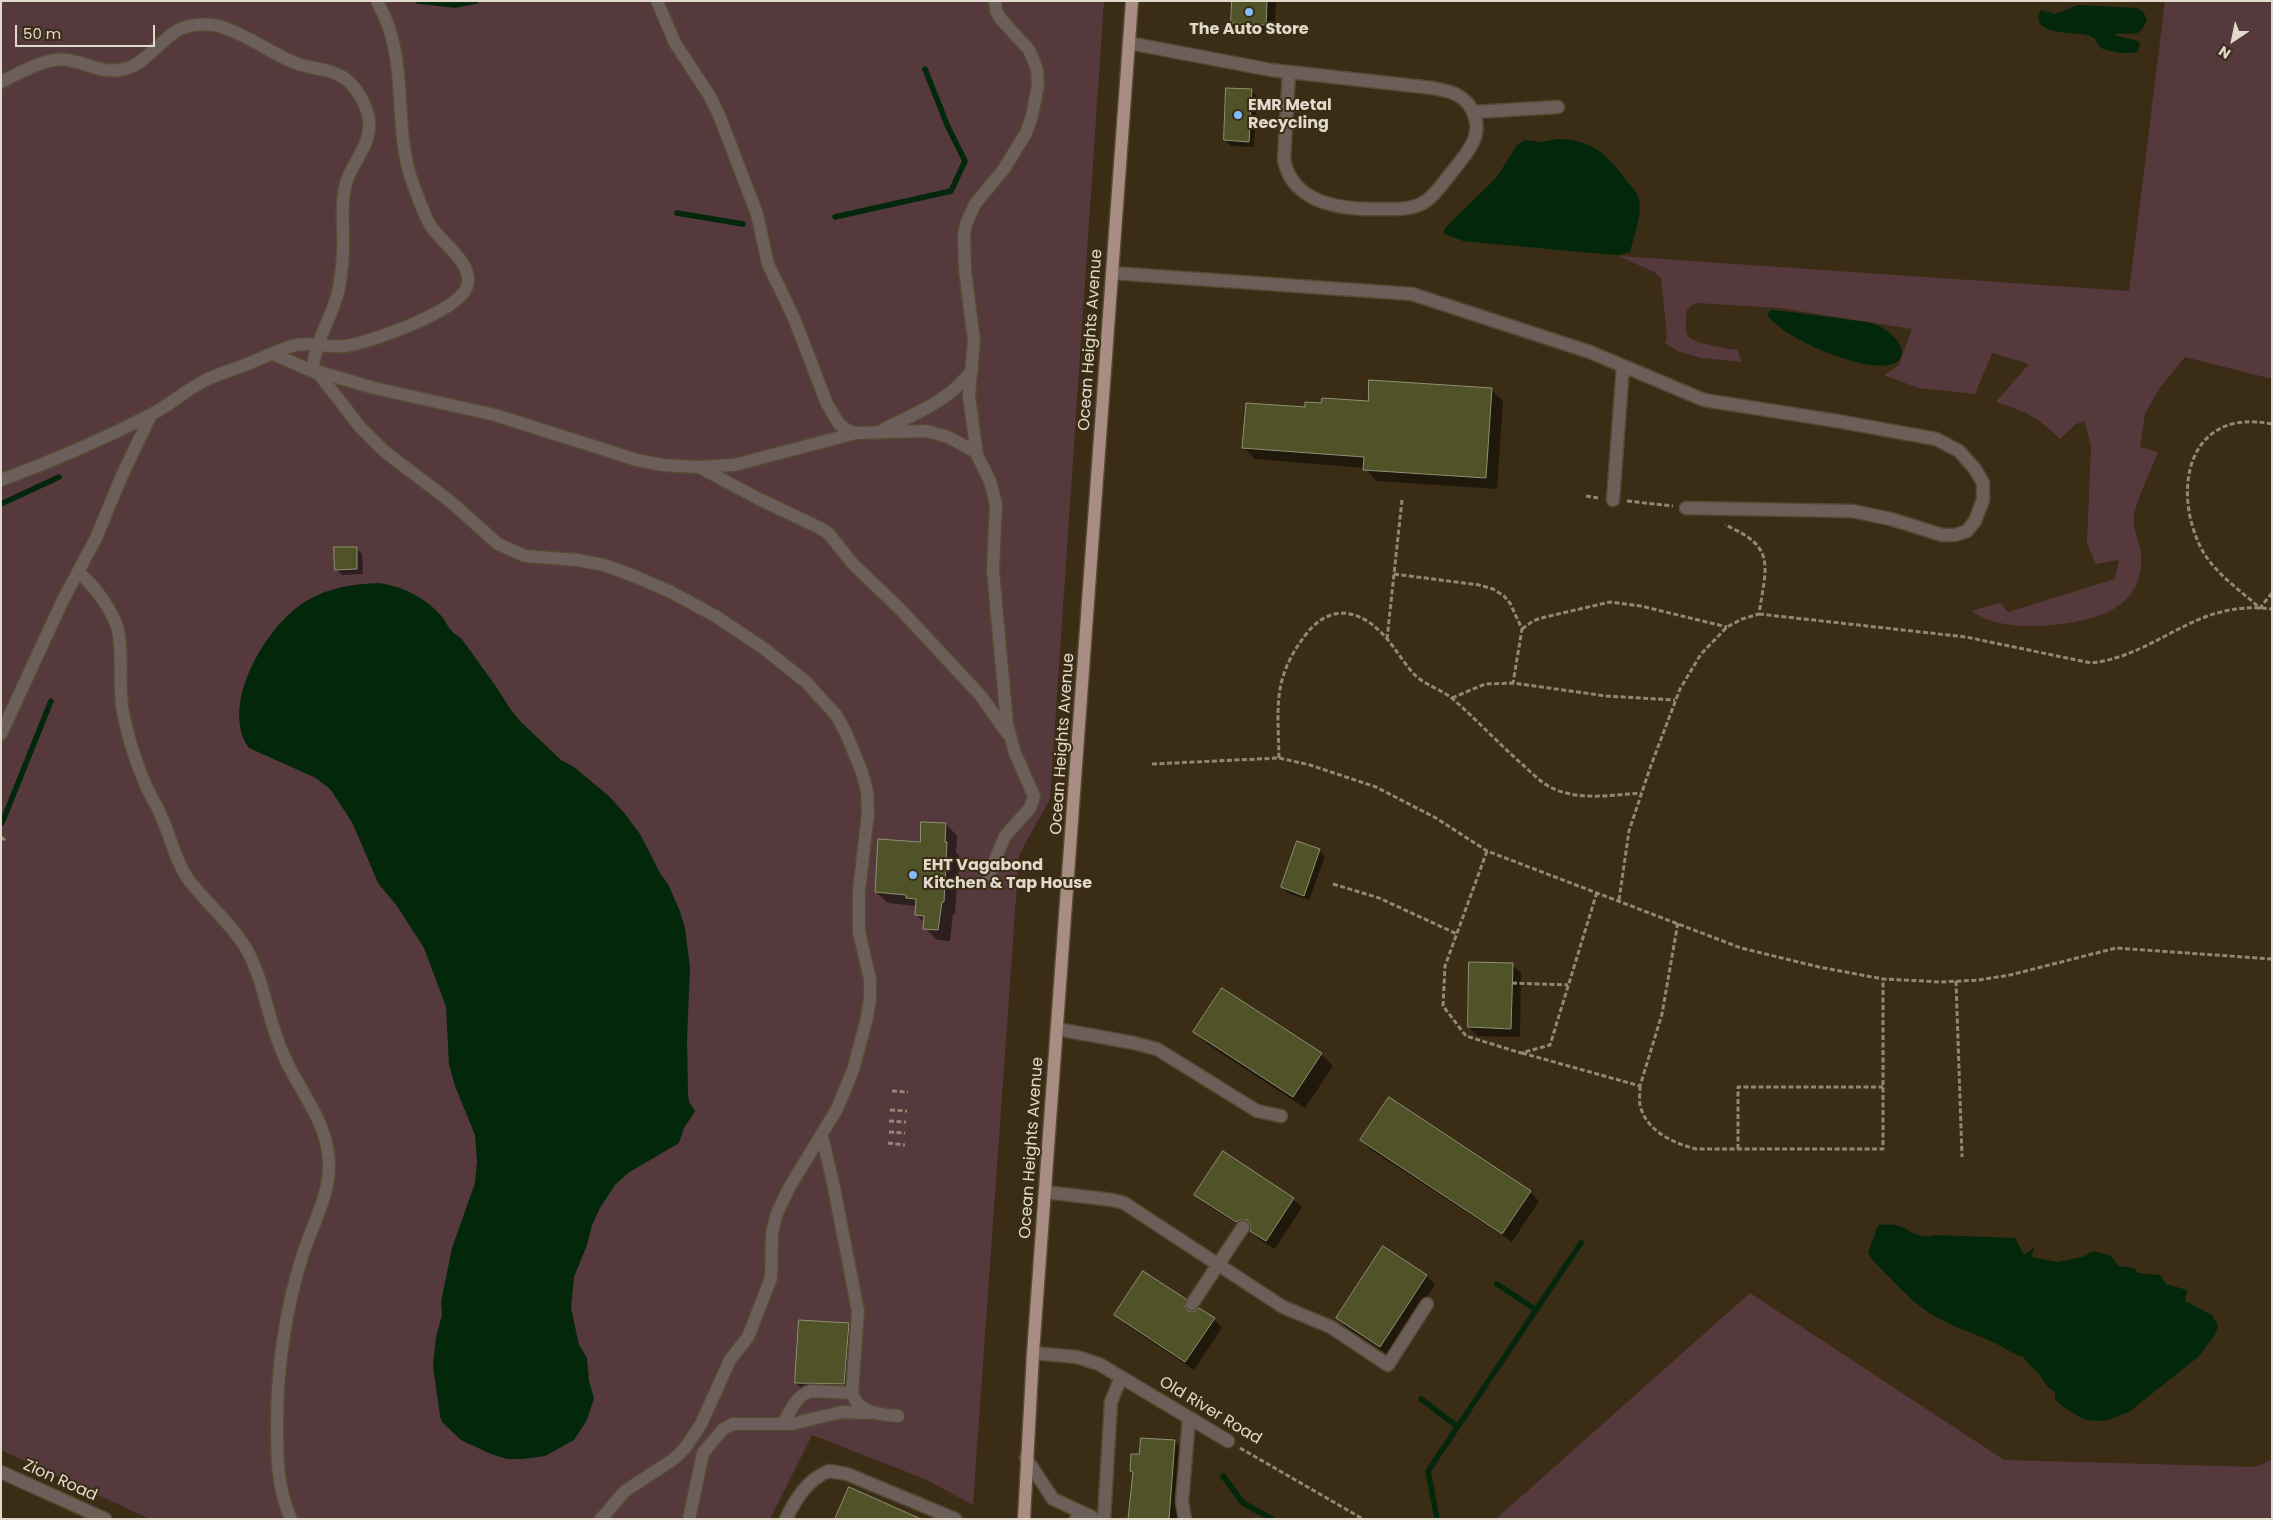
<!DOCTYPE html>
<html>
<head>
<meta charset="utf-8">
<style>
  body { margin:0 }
  #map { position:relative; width:2273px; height:1520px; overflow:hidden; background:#3b2d15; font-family:Poppins,sans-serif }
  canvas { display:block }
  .frame { position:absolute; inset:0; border:2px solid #e1d9cb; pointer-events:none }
  .north { position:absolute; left:2208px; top:15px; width:50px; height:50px; -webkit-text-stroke:4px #3b2d15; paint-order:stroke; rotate:214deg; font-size:14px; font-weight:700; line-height:20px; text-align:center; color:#e1d9cb }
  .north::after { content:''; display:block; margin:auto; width:18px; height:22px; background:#e1d9cb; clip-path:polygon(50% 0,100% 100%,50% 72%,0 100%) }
  .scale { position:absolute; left:15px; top:25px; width:140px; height:22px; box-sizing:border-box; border:2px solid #e1d9cb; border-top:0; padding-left:6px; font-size:15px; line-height:18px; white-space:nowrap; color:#e1d9cb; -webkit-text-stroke:4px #3b2d15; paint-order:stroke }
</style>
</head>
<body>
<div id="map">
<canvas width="2273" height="1520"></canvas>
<div class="frame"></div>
<div class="north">N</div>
<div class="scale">50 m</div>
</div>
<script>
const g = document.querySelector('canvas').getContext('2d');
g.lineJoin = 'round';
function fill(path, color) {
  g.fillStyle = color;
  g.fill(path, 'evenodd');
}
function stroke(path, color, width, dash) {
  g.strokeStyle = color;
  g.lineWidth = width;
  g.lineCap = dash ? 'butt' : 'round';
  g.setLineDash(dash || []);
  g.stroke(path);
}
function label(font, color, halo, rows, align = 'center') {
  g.font = font + ' Poppins,sans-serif';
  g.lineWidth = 4;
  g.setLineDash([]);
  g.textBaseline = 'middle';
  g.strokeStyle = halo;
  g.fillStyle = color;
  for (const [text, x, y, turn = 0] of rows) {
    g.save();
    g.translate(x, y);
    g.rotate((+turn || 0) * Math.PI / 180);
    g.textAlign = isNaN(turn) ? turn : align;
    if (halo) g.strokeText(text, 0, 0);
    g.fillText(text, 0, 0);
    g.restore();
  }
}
fill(new Path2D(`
  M1,1H1104L1050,799L1019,855L973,1505L925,1479L812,1435L770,1519H150L1,1450Z
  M2165,1H2272V379L2185,357L2159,389L2145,414L2140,447L2158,452C2151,471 2137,498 2134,516C2132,528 2140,542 2141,554C2145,609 2095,621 2052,625C2024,627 1995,627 1971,611L2000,603L2008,612L2115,579L2119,560L2096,564L2087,543L2091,447L2085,421L2076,424L2060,439C2036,416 2027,412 1996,402L2029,364L1992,353L1975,394L1918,388L1884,375L1899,365L1912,329L1780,308L1697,303C1690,305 1686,309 1686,317C1686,322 1685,332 1688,336C1693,344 1727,348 1737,350L1742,362L1702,358L1677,351L1665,343L1667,337L1661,278L1654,272L1619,256L2129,291Z
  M1750,1293L2004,1460L2256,1467L2272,1460V1519H1496Z`), '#55393c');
fill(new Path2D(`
  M2078,5L2136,8L2143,11L2147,20C2138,43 2129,29 2113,35L2138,41L2140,45L2137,52C2131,55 2105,52 2100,47C2097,43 2096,38 2090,36C2078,31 2027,37 2041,10L2055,14Z
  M1558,139C1592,140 1606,153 1626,180C1630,185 1637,192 1639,199C1642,216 1634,236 1630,252L1619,255L1603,254L1463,241L1443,233L1445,228L1496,178L1518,144L1525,140L1540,142Z
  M1771,310C1795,312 1819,316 1843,319C1854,321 1867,321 1877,325C1886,329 1898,338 1901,348C1903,352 1901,359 1897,362C1873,378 1779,337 1767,314Z
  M379,583C404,587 427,598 443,618C449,627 451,633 461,638L495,685L511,710L522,723L561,760L574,767L610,797L626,815L640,834L660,873L668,884L679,909L685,928L690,967L687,1039L688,1093L689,1102L695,1111L684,1128L679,1143L628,1173L615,1185L600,1208L592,1225L587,1245L574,1277L571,1308L579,1345L587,1358L589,1381L594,1398L587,1420L574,1440L545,1456L523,1459H507L491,1454L461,1440L442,1422L440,1416L433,1366L436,1337L442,1315L441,1302L452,1248L475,1183L477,1161L475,1135L455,1086L449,1064L446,1007L424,948L397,906L378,883L353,824L331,790L316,778L249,748C218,705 268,622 308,600C331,587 353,584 379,583Z
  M1878,1225C1883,1225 1890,1224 1895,1225C1910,1228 1918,1241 1934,1235L2015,1238L2024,1255L2035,1247L2031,1257L2057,1262L2082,1257L2094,1251L2111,1256L2119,1266L2134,1268L2138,1273L2160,1275L2166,1284L2187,1290L2185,1301L2212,1315L2218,1326L2215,1335L2198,1357L2129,1412L2104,1421L2085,1420L2062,1406L2055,1399V1392C2044,1385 2045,1381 2038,1373C2033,1368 2028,1364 2023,1357C2012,1354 2004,1347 1993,1342C1969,1331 1941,1323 1921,1307C1908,1297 1897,1285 1885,1273C1879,1265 1873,1263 1868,1253Z`), '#02270b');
fill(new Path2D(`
  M1234,1H1276L1274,33L1241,31L1232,22Z
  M1251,90L1257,96L1254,147L1231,146L1225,140Z
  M1491,390L1503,401L1497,489L1376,481L1365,468L1255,459L1244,447L1306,408Z
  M356,548L362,554L363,574L342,575L336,569Z
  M946,824L957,836L956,853L959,855L955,914H953L950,941L937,940L925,928V923L916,915L917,908L915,906L888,903L876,892L921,843Z
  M1319,850L1325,856L1309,900L1288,893L1283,887Z
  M1512,965L1521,973L1520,1037L1478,1036L1469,1027Z
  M1222,990L1321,1054L1333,1066L1305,1108L1207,1044L1195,1032Z
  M1389,1099L1530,1192L1539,1201L1512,1242L1370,1149L1362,1140Z
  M1196,1195L1293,1199L1302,1207L1275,1249L1260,1240L1251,1231V1228L1246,1230L1204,1203Z
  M1384,1248L1427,1276L1435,1285L1389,1355L1346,1327L1337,1318Z
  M1185,1300L1194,1309L1193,1313L1214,1319L1222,1328L1194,1370L1125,1324L1116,1315Z
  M848,1325L857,1333L853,1393L805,1392L796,1383Z
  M1174,1441L1186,1453L1181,1519H1129L1141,1456Z`), '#0007');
stroke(new Path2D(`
  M418,1L455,5L476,1
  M677,213L743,224
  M835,217L951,191L965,161L948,127L925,69
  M1,504L59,477
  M2,823L51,701
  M1497,1284L1536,1310
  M1421,1399L1458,1427
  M1223,1476L1243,1503L1272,1519
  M1437,1519L1428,1471L1581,1243`), '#02270b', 5.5);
const building = new Path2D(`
  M1232,1H1267L1266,25L1231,23Z
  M1226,88L1252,89L1249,142L1224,140Z
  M1369,380L1492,388L1486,478L1363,470L1364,457L1242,448L1246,403L1305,407V402L1321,403L1322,398L1368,401Z
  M334,547H357V569L335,570Z
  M921,822L946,823L945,842H947L944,902H942L938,930L923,929L924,916L915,915L916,899L906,898V895L875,892L878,839L920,842Z
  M1297,841L1320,849L1304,896L1281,887Z
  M1469,962L1513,963L1511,1029L1468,1027Z
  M1222,988L1322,1053L1293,1097L1193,1032Z
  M1389,1097L1531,1191L1502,1234L1360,1140Z
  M1223,1151L1294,1198L1266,1241L1250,1231V1224L1247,1220H1240L1236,1222L1194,1195Z
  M1383,1246L1427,1275L1380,1347L1336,1318Z
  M1143,1271L1186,1299L1185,1307L1188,1311H1195L1199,1308L1215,1318L1185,1362L1114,1315Z
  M799,1320L849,1323L844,1384L795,1383Z
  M1141,1438L1175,1440L1169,1519H1128L1133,1472L1130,1471L1131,1454H1139Z
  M849,1487L921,1519H835Z`);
fill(building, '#4f5327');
stroke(building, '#8d9174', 1);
const minor = new Path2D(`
  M657,1L675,43L709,95L719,115L757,214L768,264L794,318L827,404L839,424L847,430L856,433L926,431L948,437L976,452
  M1129,43L1271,70L1433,88C1442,90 1451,91 1459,96C1474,105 1481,126 1473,142C1468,153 1459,163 1451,173C1444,182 1436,194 1426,201C1413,210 1397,209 1382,209C1344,210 1293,205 1284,160L1289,72
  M1,82C22,72 45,57 68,60C86,63 102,73 120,70C149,66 162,32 189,26C199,24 210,24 219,26C248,34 273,56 301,65C317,69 335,70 348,81C358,90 367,106 369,120C372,144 353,161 346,183C340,205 344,228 343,251C343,263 341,276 339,288C333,317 314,341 313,370L374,388L495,415L637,460L662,465L698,467L734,465L856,433
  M1473,112L1558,107
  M1112,273L1412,294L1590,352L1704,400L1837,421L1936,439L1959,451L1975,469L1983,483V500L1975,521L1967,531L1955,535H1942L1891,519L1852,511L1686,508
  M273,354L319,374L360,427L384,451L451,502L498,544L525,556L577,560L604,565L634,576L671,592L717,617L766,650L806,682L836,715L846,733L862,772L867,791L868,813L859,891V932L870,979V998L867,1018L853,1070L837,1109L789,1188L777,1213L772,1233L771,1278L748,1337L730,1360L701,1424L686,1447L674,1459L625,1491L601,1519
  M884,429C916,413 951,400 972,370
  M701,468L759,499L820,528L829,534L853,564L900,609L981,696L1007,733
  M1,480C53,461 104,439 152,414C168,406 181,394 197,385C210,376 227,372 242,366C259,360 275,351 292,346C306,341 329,348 345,346C370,343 455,312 466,289C477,265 442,244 430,225C423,212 418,197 413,184C391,124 411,62 378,3
  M1613,500L1623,366
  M78,572C94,585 117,615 119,636C123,661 118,687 123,712C127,735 135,759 144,781C149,794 157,805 162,818C171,838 175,860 188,879C206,903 232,924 247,950C265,983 268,1022 284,1056C300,1093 328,1121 329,1164C330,1196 311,1227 302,1257C285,1312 277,1366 277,1424C277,1458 277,1487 291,1519
  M1,734L62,602L96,538L123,473L151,415
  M989,874L1005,836L1030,808L1034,796L1015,753L1007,724L993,571L996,504L990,481L977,455L969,396L974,341L965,270L964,235L966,224L975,204L1004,169L1026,133L1032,116L1038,85L1037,69L1029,50L1000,18L996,11L995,1
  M1057,1029L1134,1043L1157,1049L1257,1111L1281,1116
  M822,1136L833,1183L858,1311L852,1393C859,1414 879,1414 898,1416
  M1045,1192L1113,1200L1124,1203L1283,1307L1331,1327L1388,1365L1427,1304
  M1192,1304L1243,1227
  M1033,1353L1077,1357L1099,1364L1228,1441
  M783,1424C790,1412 796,1395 811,1391L852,1393
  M1026,1458L1053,1499L1092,1517L1076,1519
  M1,1472L105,1519
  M689,1519L703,1453L723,1429L733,1424H791L842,1412L868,1413
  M786,1519C796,1498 808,1479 829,1471L847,1474L955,1519
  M1104,1519L1111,1402L1121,1377
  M1185,1519L1182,1502L1189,1418`);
const major = new Path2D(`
  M1024,1519L1033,1353L1132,1`);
stroke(minor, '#564932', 15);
stroke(major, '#564932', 15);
stroke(new Path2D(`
  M2272,424C2189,407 2171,488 2201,548C2214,573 2240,590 2260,608L2272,593
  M1586,496L1598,498
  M1627,501L1673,506
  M1394,574L1479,585L1493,589L1504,596L1510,603L1522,629L1513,683
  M1759,614L1966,637L2091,663C2160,655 2194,599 2272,609
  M1522,629L1533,621L1541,618L1610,602L1641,606L1727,627
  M1387,639L1402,500
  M1452,698L1485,684L1513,683L1606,696L1675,700
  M1279,758C1278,705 1272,678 1307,633C1333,601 1364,611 1388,640C1397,651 1404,663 1413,673C1425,686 1442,689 1454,700C1478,721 1499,744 1523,765C1532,773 1541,783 1552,788C1579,801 1612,795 1641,793
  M1152,764L1279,758L1310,765L1376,787L1436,818L1487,851L1741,948L1819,967L1883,979L1941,982L1979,980L2010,975L2116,948L2272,959
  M1,837L6,841
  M1487,851L1445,966L1443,1006L1466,1036L1521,1053L1550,1045L1597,892
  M1333,884L1379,898L1457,934
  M1619,900L1629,831L1650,768L1680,689L1701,654L1727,627L1742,619L1759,614C1766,566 1777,547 1725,525
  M1956,981L1962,1157
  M1512,983L1568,985
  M1522,1053L1640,1086L1662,1014L1678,922
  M1640,1086C1640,1092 1639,1099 1640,1105C1646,1131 1673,1143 1696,1149H1883V979
  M892,1091L908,1092
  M890,1110L907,1111
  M889,1121L906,1122
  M889,1132L905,1133
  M888,1143L905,1145
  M1738,1149V1087H1883
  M1240,1448L1363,1519`), '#928775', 3, [5, 2.5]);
stroke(minor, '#6c5f5a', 12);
stroke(major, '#a88e82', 12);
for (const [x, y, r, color] of [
  [1249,12,5,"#82bcfa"],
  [1238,115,5,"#82bcfa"],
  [913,875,5,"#82bcfa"]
]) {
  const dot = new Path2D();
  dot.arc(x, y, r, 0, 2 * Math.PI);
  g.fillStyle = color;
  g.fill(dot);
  stroke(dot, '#3b2d15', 2);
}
label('bold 16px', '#e1d9cb', '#3b2d15', [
  ["The Auto Store",1249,30,"center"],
  ["EMR Metal",1248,106],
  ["Recycling",1248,124],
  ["EHT Vagabond",923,866],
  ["Kitchen & Tap House",923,884]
], 'left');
label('16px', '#e1d9cb', '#3b2d15', [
  ["Ocean Heights Avenue",1091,340,-86],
  ["Ocean Heights Avenue",1063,744,-86],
  ["Ocean Heights Avenue",1032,1148,-86],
  ["Old River Road",1210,1411,31],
  ["Zion Road",60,1481,24]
]);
</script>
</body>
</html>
